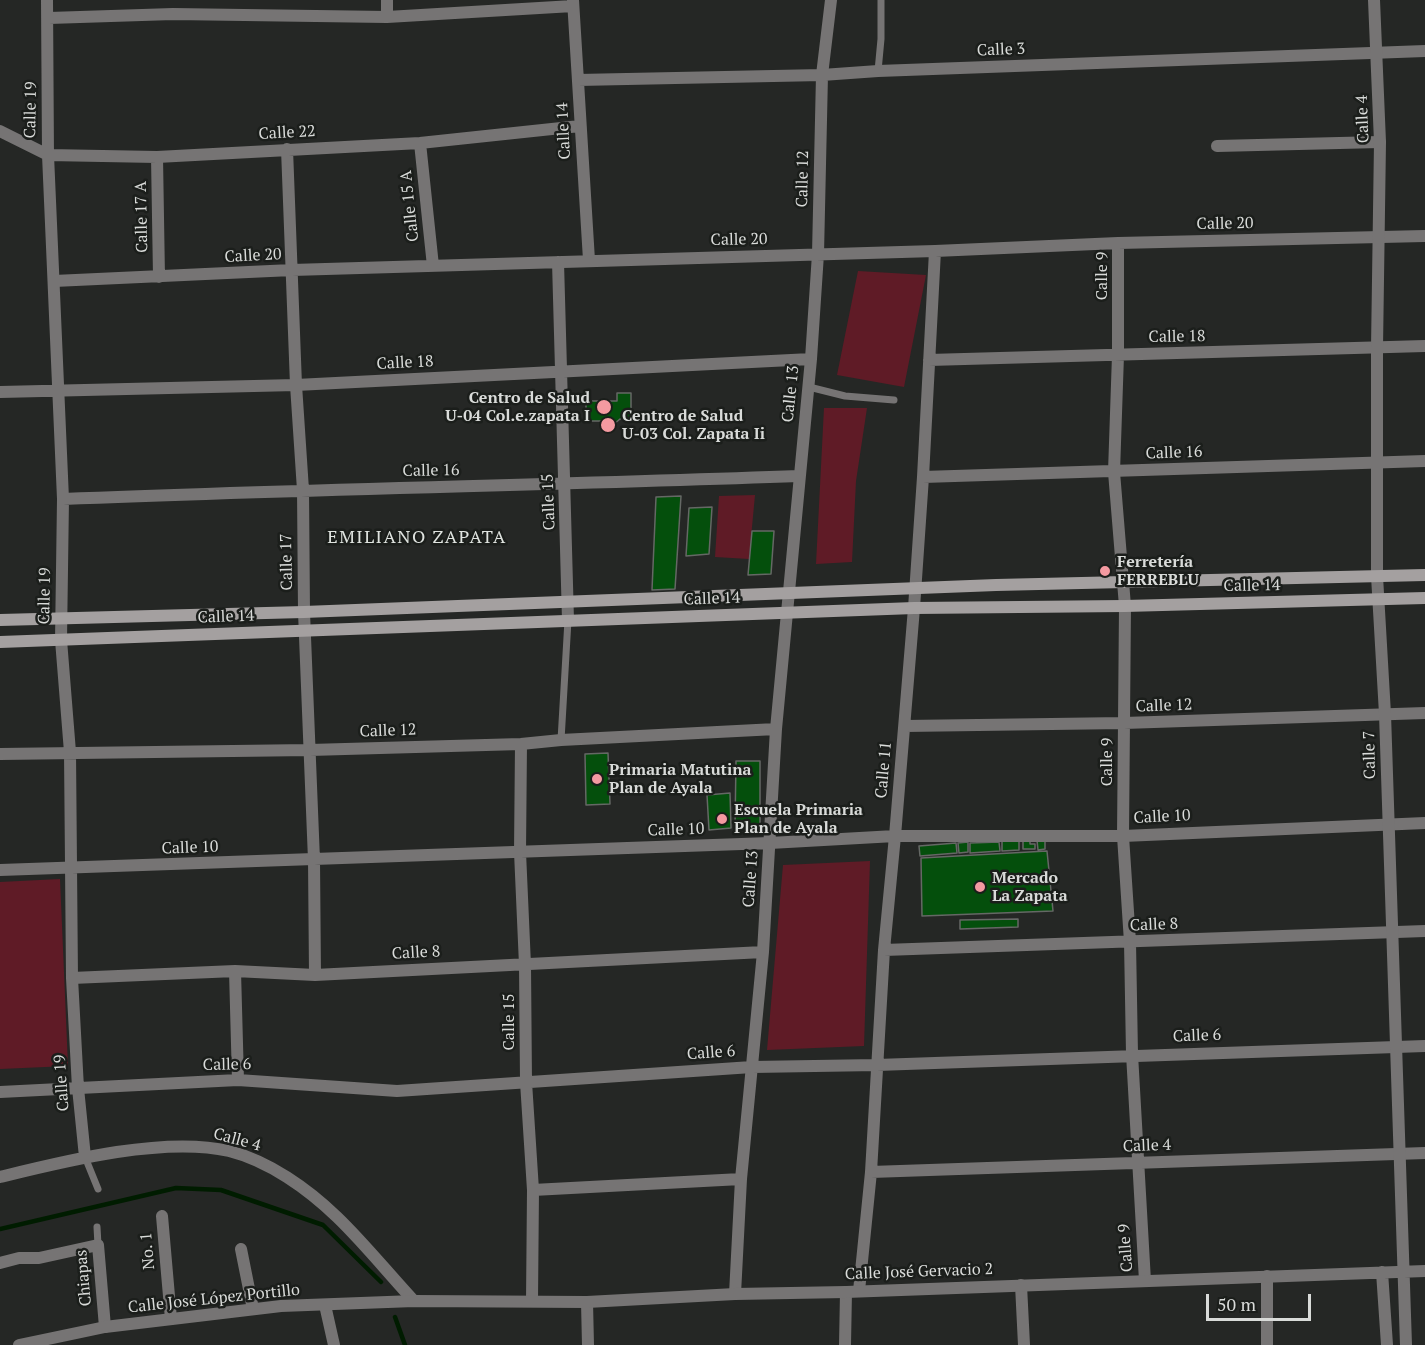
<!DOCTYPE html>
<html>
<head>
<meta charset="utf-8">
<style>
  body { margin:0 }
  #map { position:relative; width:1425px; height:1345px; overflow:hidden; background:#252725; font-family:"PT Serif",serif }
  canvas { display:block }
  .scale { position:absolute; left:1206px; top:1294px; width:105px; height:27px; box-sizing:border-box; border:3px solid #d9dbd9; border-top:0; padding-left:8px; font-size:18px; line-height:21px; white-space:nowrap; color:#d9dbd9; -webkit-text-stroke:4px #1b1e1b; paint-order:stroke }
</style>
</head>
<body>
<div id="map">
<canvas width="1425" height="1345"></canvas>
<div class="scale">50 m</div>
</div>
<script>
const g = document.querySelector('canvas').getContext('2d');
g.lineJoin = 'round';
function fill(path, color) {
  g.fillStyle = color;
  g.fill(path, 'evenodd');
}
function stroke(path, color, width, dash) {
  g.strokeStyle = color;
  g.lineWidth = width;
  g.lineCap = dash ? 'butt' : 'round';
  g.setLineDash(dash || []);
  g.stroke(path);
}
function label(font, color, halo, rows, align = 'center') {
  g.font = font + ' "PT Serif",serif';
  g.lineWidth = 5;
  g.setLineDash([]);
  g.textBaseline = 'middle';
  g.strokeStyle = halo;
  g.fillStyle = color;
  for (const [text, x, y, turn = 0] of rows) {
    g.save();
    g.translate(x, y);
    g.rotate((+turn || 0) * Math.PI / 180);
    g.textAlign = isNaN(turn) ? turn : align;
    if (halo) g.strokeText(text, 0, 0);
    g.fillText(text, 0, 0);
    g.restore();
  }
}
fill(new Path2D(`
  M858,271L926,275L904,387L837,375Z
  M824,408H867L856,481L852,562L816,564Z
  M755,495L749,559L715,557L719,496Z
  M870,861L864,1046L767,1050L783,865Z
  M60,879L68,1066L0,1069V882Z`), '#5f1b26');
stroke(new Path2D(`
  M0,1229L176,1188L221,1190L323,1225L381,1282
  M395,1317L405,1345`), '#001c00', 4.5);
const building = new Path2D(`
  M617,393H631V419H620L614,424L611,421H586V401H617Z
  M681,496L675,589L652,590L656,497Z
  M712,507L709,554L686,556L689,508Z
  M752,531H774L771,574L748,575Z
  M608,753L610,804L586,805L585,754Z
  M736,761H760V826H735Z
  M730,793L731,828L709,830L707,795Z
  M1019,840V850L1002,851V841Z
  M1023,840H1030V844H1035V849H1023Z
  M1037,840H1045V849L1038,850Z
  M968,842V852L959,853L958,843Z
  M999,842L1000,851L970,853V843Z
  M956,843L957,853L920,856L919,846Z
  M1047,851L1053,911L922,916L921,858Z
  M1018,919V927L960,929V920Z`);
fill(building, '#044f0c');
stroke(building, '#656865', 1.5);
stroke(new Path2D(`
  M878,71L881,39V0
  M809,387L845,396L894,400
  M561,740L568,620
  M85,1157L98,1189
  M97,1227L98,1245`), '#767474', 7);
stroke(new Path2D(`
  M47,0L48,155L63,499L61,640L70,752L72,978L78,1088L85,1157
  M387,0V17
  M573,0L589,260
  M49,18L173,14L387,17L573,6
  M578,80L822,75L878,71L1425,51
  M0,131L48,155L157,157L420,143L580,126
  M420,143L433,266
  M1217,146L1380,142
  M287,149L296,385L303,490L304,612L314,860L315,975
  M157,157L159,277
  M1118,243V355L1114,472L1125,606L1123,836L1130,942L1132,1054L1145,1281
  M558,262L568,620
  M54,281L292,270L935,251L1118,243L1425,236
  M929,360L1425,346
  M0,392L296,385L811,359
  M923,477L1425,461
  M63,499C308,489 554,485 799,476
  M905,726L1124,723L1425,713
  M521,744L520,852L525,965L526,1082L533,1190L532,1301
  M0,754L310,750L521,744L561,740L776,729
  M0,870L770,843L895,836H1123L1425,823
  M884,950L1425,931
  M235,971L238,1080
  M72,978L235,971L315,975L763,952
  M0,1092L238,1080L397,1091L752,1067L877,1065L1425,1046
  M871,1172L1425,1153
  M0,1177C65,1161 164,1136 229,1151C269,1161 308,1189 337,1217C364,1243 388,1273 414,1301
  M533,1190L741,1179
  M162,1216L171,1319
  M241,1249L253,1309
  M0,1263L19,1258H39L98,1245L105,1327
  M1267,1276V1345
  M1021,1285L1024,1345
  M859,1291L871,1172L884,950L895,836L914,608L923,477L935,251
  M735,1294L741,1179L763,952L776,729L811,359L818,254L822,75L831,0
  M587,1302L588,1345
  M325,1305L334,1345
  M845,1345L846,1292`), '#767474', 12);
stroke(new Path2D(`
  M1374,0L1380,142L1377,348V576L1385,714L1406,1345
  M1382,1272L1387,1345
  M19,1345L105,1327L281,1306L414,1301L587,1302L735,1294L846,1292L1425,1271`), '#767474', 12);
stroke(new Path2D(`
  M0,620L304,612L996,585L1425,575
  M0,642L914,608L1125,606L1425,598`), '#a4a0a0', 12);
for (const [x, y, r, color] of [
  [604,407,8,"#f49aa1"],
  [608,425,8,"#f49aa1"],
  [1105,571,6,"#f49aa1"],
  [597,779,6,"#f49aa1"],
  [722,819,6,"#f49aa1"],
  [980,887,6,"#f49aa1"]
]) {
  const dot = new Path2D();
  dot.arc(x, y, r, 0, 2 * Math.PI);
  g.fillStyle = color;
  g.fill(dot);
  stroke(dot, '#1b1e1b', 2);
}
label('16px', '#d9dbd9', '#1b1e1b', [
  ["Calle 3",1001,50,-2],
  ["Calle 19",31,110,-89],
  ["Calle 4",1363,119,-92],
  ["Calle 14",564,131,-93],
  ["Calle 22",287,133,-3],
  ["Calle 12",803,179,-89],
  ["Calle 15 A",410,206,-96],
  ["Calle 17 A",142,217,-91],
  ["Calle 20",1225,224,-1],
  ["Calle 20",739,240,-1],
  ["Calle 20",253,256,-3],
  ["Calle 9",1102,276,-90],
  ["Calle 18",1177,337,-1],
  ["Calle 18",405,363,-3],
  ["Calle 13",791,394,-84],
  ["Calle 16",1174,453,-2],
  ["Calle 16",431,471,-1],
  ["Calle 15",549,502,-92],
  ["Calle 17",287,562,-91],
  ["Calle 14",1252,586,-1],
  ["Calle 19",45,596,-89],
  ["Calle 14",712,599,-2],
  ["Calle 14",226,617,-2],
  ["Calle 12",1164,706,-2],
  ["Calle 12",388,731,-2],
  ["Calle 7",1370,755,-91],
  ["Calle 9",1107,762,-90],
  ["Calle 11",884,770,-85],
  ["Calle 10",1162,817,-3],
  ["Calle 10",676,830,-2],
  ["Calle 10",190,848,-2],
  ["Calle 13",751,879,-86],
  ["Calle 8",1154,925,-2],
  ["Calle 8",416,953,-3],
  ["Calle 15",509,1022,-90],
  ["Calle 6",1197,1036,-2],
  ["Calle 6",711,1053,-4],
  ["Calle 6",227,1065,-1],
  ["Calle 19",62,1083,-94],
  ["Calle 4",237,1140,15],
  ["Calle 4",1147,1146,-2],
  ["Calle 9",1126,1248,-94],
  ["No. 1",148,1251,-95],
  ["Calle José Gervacio 2",919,1272,-2],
  ["Chiapas",84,1278,-95],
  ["Calle José López Portillo",214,1299,-6]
]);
label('bold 16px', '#d9dbd9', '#1b1e1b', [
  ["Centro de Salud",590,398,"right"],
  ["U-04 Col.e.zapata I",590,416,"right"],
  ["Centro de Salud",622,416],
  ["U-03 Col. Zapata Ii",622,434],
  ["Ferretería",1117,562],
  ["FERREBLU",1117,580],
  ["Primaria Matutina",609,770],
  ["Plan de Ayala",609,788],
  ["Escuela Primaria",734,810],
  ["Plan de Ayala",734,828],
  ["Mercado",992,878],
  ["La Zapata",992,896]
], 'left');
g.letterSpacing = '1.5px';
label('18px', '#e0e4e0', '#1b1e1b', [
  ["EMILIANO ZAPATA",417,538]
]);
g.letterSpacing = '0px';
</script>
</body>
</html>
